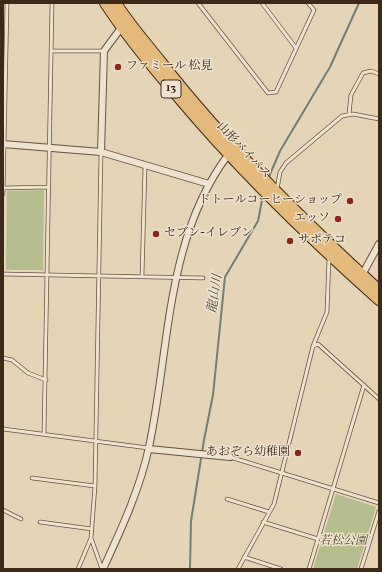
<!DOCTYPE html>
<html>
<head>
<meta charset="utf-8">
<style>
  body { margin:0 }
  #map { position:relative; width:382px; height:572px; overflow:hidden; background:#e6d4b7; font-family:Vollkorn,serif }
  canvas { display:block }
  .frame { position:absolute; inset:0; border:4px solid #3e2818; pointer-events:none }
</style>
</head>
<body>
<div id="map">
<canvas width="382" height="572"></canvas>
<div class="frame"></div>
</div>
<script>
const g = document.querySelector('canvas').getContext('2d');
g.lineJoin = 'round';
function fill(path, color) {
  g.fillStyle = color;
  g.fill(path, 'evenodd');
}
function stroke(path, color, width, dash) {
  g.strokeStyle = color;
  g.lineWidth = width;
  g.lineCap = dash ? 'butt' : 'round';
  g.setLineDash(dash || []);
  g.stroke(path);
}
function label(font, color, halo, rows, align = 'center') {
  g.font = font + ' Vollkorn,"Noto Serif JP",serif';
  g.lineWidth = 3;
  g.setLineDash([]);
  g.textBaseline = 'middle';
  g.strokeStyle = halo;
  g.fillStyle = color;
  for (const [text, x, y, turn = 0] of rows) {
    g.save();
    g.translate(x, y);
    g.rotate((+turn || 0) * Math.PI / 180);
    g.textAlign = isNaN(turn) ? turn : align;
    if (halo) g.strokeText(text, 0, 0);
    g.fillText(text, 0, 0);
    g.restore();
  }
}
fill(new Path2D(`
  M44,190L43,270H6L7,191Z
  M336,494L376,507L357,569H313Z`), '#b5bd8e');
stroke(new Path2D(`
  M268,179L280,151L330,67L359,3
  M190,569L191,521L204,440L213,395L225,277L258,221L263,195`), '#737e75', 2);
const service = new Path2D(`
  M198,3L268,93L276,92L314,10L308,3
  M262,3L296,48
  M52,51H104
  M349,114L351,95L363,73L371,71L379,74
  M101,153L95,486L91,538L102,569
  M3,188L49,187
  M277,189L280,172L286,163L342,116L353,114L379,119
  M3,194L7,3
  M3,274L203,278
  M142,276L145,166
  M313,346L318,344L379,399
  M3,358L12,360L28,373L46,380
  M3,429L148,448
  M44,434L52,3
  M230,457L379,503
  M32,478L95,486
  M227,499L269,512
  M3,510L21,519
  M40,522L92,529
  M263,522L318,539
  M244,557L281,569
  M78,569L91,538
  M238,569L274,504L313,346L327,312L329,258
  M309,569L364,385
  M361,569L379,511`);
const minor = new Path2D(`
  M3,144L101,152L209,184
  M101,152L104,51L121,28
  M362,275L379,244
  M149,449L230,457
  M103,569C121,530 140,489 149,447C170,349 165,239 228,155`);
const trunk = new Path2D(`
  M105,3C125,34 149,63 173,91C236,167 306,235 379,300
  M116,3C129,24 146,43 162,63C227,146 302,219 379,290`);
stroke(service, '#685340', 4.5);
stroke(minor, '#685340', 8);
stroke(trunk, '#3e2818', 12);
stroke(service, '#efe3d0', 3);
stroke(minor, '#efe3d0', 6);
stroke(trunk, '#e3ba7c', 10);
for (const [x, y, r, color] of [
  [118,67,4,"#8f2418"],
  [350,201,4,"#8f2418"],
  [338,219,4,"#8f2418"],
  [156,234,4,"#8f2418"],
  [290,241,4,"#8f2418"],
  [298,453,4,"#8f2418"]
]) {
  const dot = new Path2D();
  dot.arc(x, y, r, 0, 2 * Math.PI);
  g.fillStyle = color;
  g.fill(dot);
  stroke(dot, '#efe3d0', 1.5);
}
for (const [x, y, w] of [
  [171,89,20]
]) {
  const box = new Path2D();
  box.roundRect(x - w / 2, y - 9, w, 18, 3);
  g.fillStyle = '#efe3d0';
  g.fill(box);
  stroke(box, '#3e2818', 1);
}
label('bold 11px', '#3e2818', null, [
  ["13",171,89]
]);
label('12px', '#3e2818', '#efe3d0', [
  ["ファミール 松見",126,67],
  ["ドトールコーヒーショップ",342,201,"right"],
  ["エッソ",330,219,"right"],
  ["セブン-イレブン",164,234],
  ["サポテコ",298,241],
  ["あおぞら幼稚園",290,453,"right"]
], 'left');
label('12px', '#3e2818', '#efe3d0', [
  ["山形バイパス",243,151,47]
]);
label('italic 12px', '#564630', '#efe3d0', [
  ["若松公園",343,542]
]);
label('italic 13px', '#544c3f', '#efe3d0', [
  ["龍山川",216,294,-81]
]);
</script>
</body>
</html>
